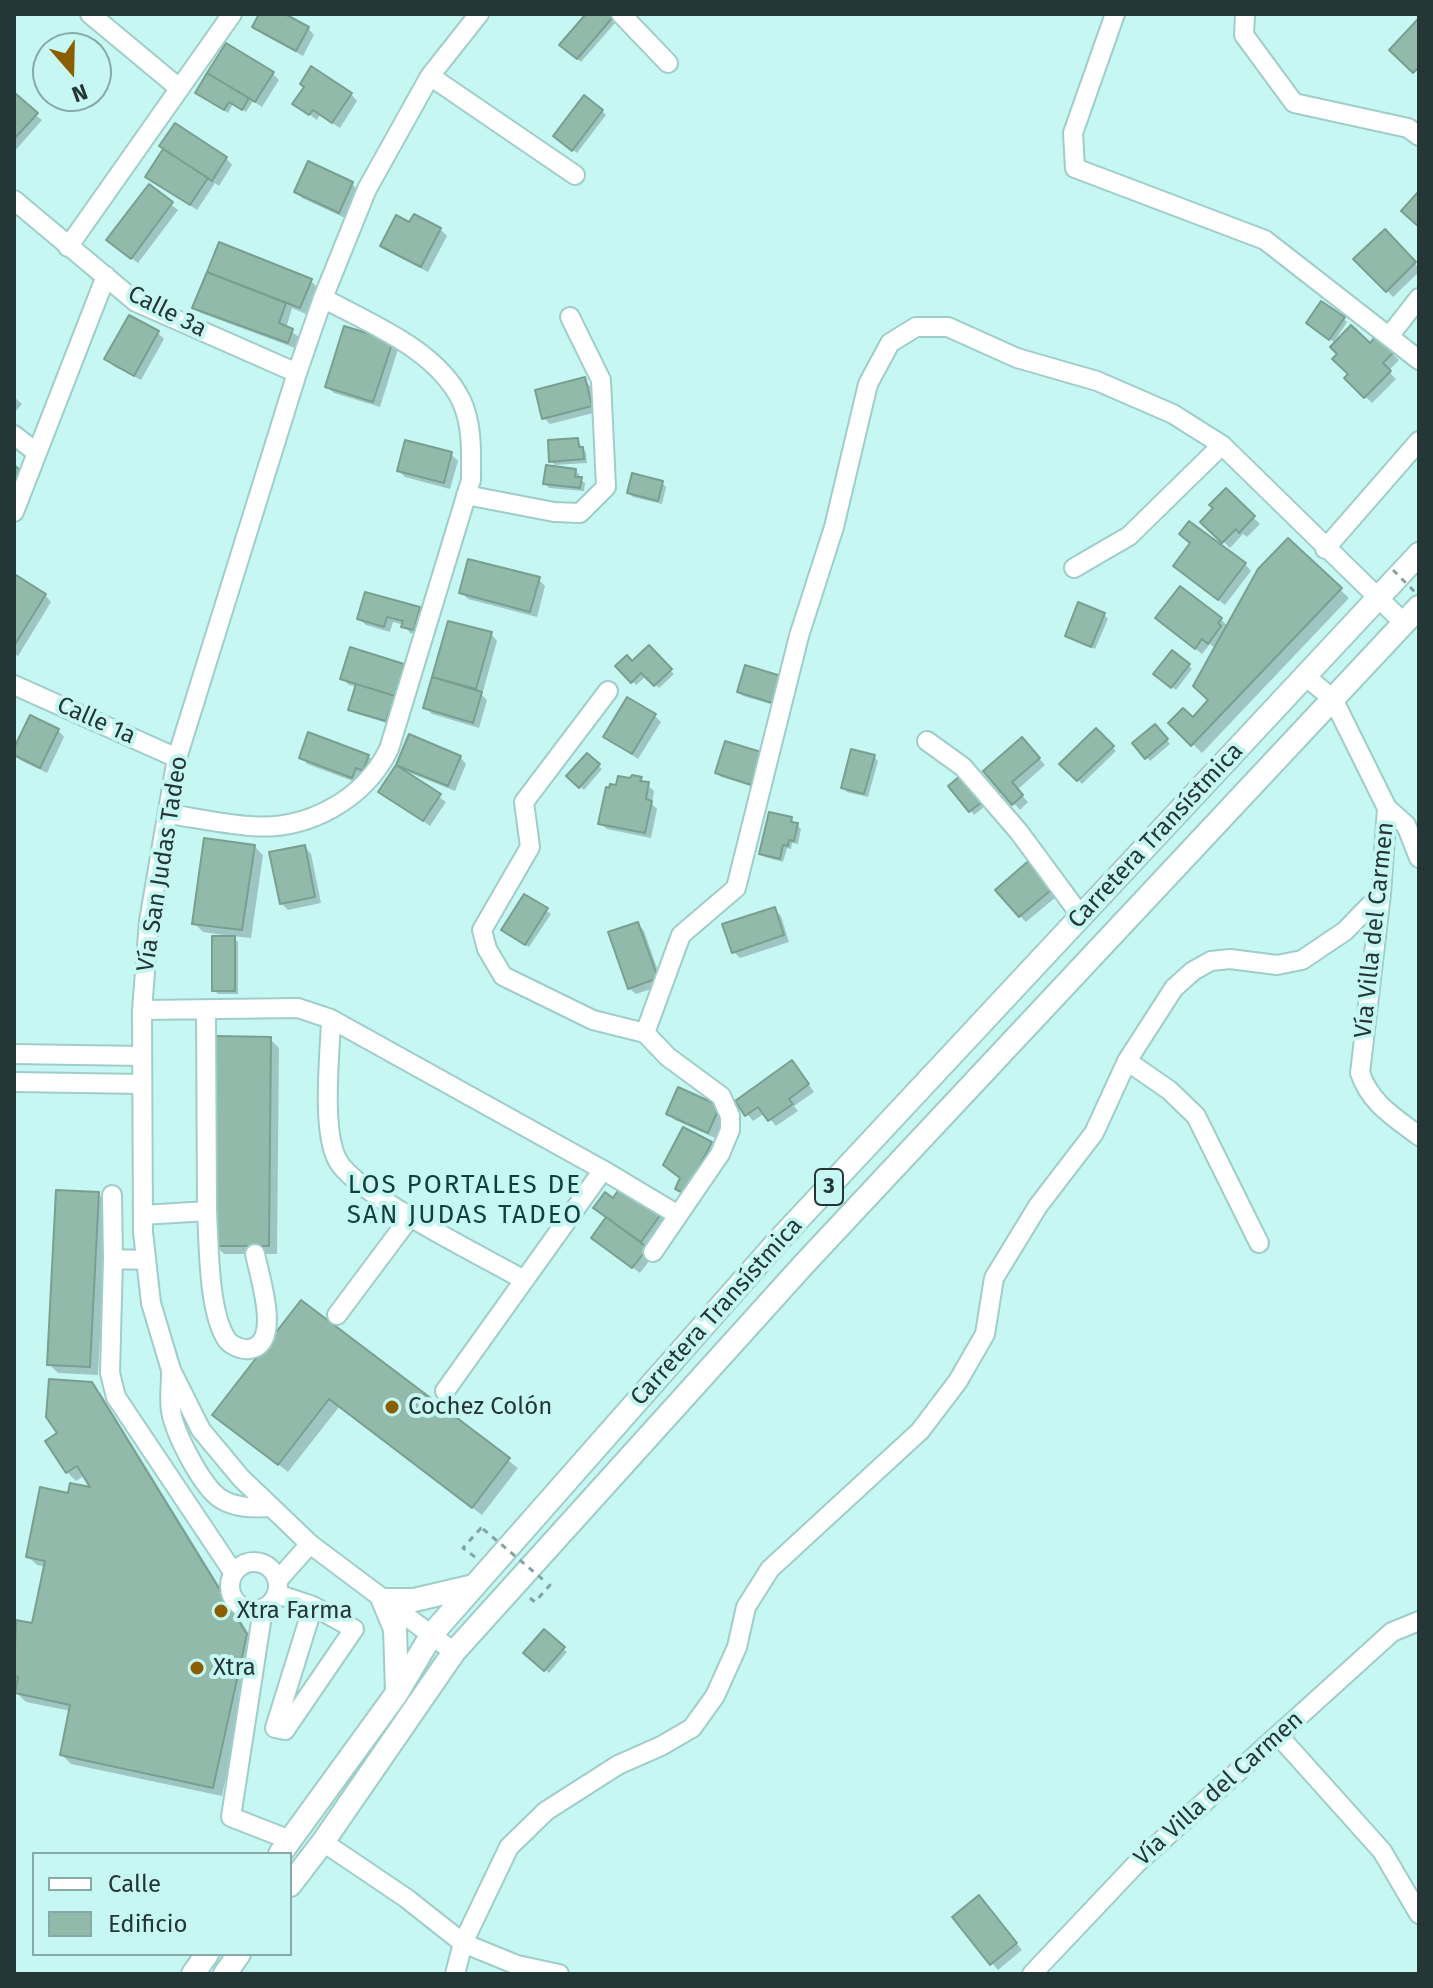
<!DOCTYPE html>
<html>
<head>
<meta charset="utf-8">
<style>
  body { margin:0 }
  #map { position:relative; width:1433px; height:1988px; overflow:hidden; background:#c7f7f3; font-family:"Fira Sans",sans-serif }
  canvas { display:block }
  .frame { position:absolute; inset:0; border:16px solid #243635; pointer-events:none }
  .legend { position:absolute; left:32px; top:1852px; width:260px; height:104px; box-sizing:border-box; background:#c7f7f3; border:2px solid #86aaa7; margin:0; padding:10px 14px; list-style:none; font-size:24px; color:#243635 }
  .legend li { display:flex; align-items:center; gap:16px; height:40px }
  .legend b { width:40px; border:2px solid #86aaa7 }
  .north { position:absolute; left:32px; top:32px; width:80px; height:80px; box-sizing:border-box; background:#c7f7f3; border:2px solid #86aaa7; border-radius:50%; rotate:160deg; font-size:22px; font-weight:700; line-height:32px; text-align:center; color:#243635 }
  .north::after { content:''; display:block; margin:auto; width:28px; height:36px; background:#8b5e01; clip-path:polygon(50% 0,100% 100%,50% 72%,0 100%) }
</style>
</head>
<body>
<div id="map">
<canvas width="1433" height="1988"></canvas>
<div class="frame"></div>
<ul class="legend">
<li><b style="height:10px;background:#fff"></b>Calle</li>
<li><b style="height:22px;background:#92baaa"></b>Edificio</li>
</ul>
<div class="north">N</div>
</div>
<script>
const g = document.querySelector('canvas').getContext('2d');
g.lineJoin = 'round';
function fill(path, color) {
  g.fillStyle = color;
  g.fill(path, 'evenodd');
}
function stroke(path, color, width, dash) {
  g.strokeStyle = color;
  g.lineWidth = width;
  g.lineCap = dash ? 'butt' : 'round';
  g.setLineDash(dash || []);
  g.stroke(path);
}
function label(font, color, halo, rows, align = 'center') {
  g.font = font + ' "Fira Sans",sans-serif';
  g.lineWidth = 8;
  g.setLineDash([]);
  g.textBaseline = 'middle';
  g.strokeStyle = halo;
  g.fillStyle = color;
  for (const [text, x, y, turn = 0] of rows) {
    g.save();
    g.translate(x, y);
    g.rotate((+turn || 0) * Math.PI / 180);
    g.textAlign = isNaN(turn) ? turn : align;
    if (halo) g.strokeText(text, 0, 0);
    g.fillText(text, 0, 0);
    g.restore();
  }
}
fill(new Path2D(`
  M261,14H281L308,28L314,35L303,56L261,33L255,27Z
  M589,14H606L615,23L581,62L562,45Z
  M272,73L279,80L262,107L253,101L246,112L233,104L228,113L201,97Z
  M351,94L357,101L340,128L320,115L317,120L295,104Z
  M14,99L42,120L14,152Z
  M602,111L606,115L577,153L560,140Z
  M165,150L226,158L232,165L219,186L215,183L197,210L148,176Z
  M352,184L358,190L345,218L302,198L296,192Z
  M149,187L178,210L138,263L115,246Z
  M410,225L440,229L447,236L428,272L389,252L383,246Z
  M1385,232L1419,268V272L1393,297L1356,259Z
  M220,245L311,281L317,287L306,314L292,308L286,328L299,337L295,348L201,313L194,307Z
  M1344,319L1347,322L1334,342L1312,327Z
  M157,332L164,339L141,380L113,366L107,359Z
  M1377,338L1399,360L1388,371L1396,379L1372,403L1346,378Z
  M391,343L398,349L380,407L334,393L327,387Z
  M584,380L590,386L597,412L550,424L544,418Z
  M14,397L22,404L14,413Z
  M577,440L586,453L587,463L555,465L551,461Z
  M451,454L458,461L450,489L405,477L399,471Z
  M576,471L579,474V479L585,483L584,491L549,488L546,484Z
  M662,483L666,487L662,504L633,497L629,493Z
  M1226,491L1260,524L1247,537L1243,534L1230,548L1203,522L1216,508Z
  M1288,541L1349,598L1202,753L1171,723L1193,720L1210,700L1216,649L1210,644L1202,654L1164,624L1221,619L1228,627Z
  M1245,564L1251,571L1225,605L1182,572Z
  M538,579L545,586L537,617L468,599L461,592Z
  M14,581L45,595L51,602L18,656L14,654Z
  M419,608L426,615L420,635L410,633L404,625L393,622L390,632L366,625L360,619Z
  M1104,615L1108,619L1095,649L1067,636Z
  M449,623L491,634L497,641L482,695L487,700L479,728L432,714L426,708Z
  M649,648L674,674L659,688L646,676L636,685L618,666L632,663Z
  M1188,665L1192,669L1176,690L1160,678Z
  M403,666L410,672L390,724L354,713L350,709L357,687L349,685L342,678Z
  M746,667L777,706L743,696L739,692Z
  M654,715L661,722L638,759L606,737Z
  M58,730L64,737L47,773L20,760L14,754Z
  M1159,730L1170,744L1150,761L1135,743Z
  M1096,731L1116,751L1082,784L1062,764Z
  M410,737L460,757L466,764L455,791L410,773L409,775L446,802L430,826L381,792L397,766Z
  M1028,746L1045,765L1017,790L1028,802L1020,810L985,771Z
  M760,754L755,787L721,777L717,773Z
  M368,756L375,763L358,783L307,764L301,757Z
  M587,756L602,769L584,790L569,776Z
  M874,757L878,761L868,797L847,792L843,788Z
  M619,778L641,779L654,791L652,804L657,809L651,838L607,829L600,823Z
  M950,786L989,803L974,815Z
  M791,819L801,829L798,844L792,843L791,849L787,848L783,862L765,857L761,854Z
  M254,846L263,855L251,938L232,936L238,942V994H218L214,990L230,936L203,932L194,923Z
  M305,847L311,854L321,903L288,910L281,903Z
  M1033,860L1062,892L1026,922L1020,916Z
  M525,896L551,914L529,947L508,934Z
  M774,909L781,916L789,942L740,958L734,952Z
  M638,924L644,931L663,985L636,994L629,988Z
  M270,1039L279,1048L277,1254H224L215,1245Z
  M798,1069L814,1092L794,1106L798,1111L776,1126L765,1113L753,1121L747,1114Z
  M719,1108L725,1114L715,1138L675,1120L669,1114Z
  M711,1144L717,1150L684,1195L677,1188L682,1179L665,1165Z
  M98,1194L107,1203L98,1375L58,1373L49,1364Z
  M614,1201L659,1215L666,1222L653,1256L640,1273L600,1244Z
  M302,1302L518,1468L482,1515L339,1407L288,1472L215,1415Z
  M91,1384L101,1394L255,1644L222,1796L71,1764L62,1755L71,1711L26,1702L17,1693L19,1683L14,1680V1639L18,1622L33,1625L46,1567L37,1565L28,1557L69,1495L94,1490L85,1475L76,1481L67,1472L59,1434Z
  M544,1632L567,1652L549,1673L526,1652Z
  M985,1904L1022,1950L998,1970L992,1963Z`), '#0003');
const building = new Path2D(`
  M259,14H285L309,27L296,51L252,27Z
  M586,14H609L613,17L577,59L559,45Z
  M1419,18V67L1413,73L1389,50Z
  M226,43L274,72L255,102L207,73Z
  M311,66L352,93L332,123L313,110L309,115L292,104L304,87L300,84Z
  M207,73L249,98L242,110L229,102L224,110L195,93Z
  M16,94L38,113L14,139V96Z
  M584,95L603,110L572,151L553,136Z
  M175,123L227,157L212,181L159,146Z
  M163,149L208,178L190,205L145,177Z
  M308,161L353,182L339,213L294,192Z
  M149,184L173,202L131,259L106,240Z
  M1419,191V227L1401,211Z
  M414,214L441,228L421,267L380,246L396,215L409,222Z
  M1385,229L1416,262L1386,292L1353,259Z
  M219,242L312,279L300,308L207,272Z
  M207,272L286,303L279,323L293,329L288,343L192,308Z
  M1321,301L1345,317L1329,340L1306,323Z
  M129,315L159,331L134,376L104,359Z
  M1351,325L1370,343L1377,335L1394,352L1383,363L1391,371L1364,398L1344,378L1348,374L1332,359L1337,354L1330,347Z
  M344,326L393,341L373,402L325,387Z
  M585,377L592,406L542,419L535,390Z
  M578,438L579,447H583L584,459L549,462L548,440Z
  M405,440L452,452L444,483L397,471Z
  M14,465L26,475L14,488Z
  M546,465L576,469L575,477H582L580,488L543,484Z
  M632,473L663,481L658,501L627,493Z
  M1226,488L1255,516L1239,533L1236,529L1222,543L1200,522L1213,508L1209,505Z
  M1189,521L1246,563L1218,600L1173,566L1190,543L1179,534Z
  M1288,538L1342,588L1191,746L1168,723L1183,708L1193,717L1208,700L1193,686L1258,569Z
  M468,559L540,577L530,612L459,593Z
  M16,575L46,594L14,646V578Z
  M1180,586L1222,618L1218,623L1221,626L1208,644L1202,639L1195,649L1155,618Z
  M365,592L420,607L414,630L401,627L403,621L387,617L384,627L357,619Z
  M1078,602L1105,613L1091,647L1065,636Z
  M448,621L492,632L476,689L432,677Z
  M649,645L672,669L654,686L641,673L631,683L615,666L627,655L632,661Z
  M350,647L404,664L395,696L340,679Z
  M1172,650L1190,664L1171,688L1153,674Z
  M745,665L781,676L773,703L737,692Z
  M432,677L482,692L473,723L423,708Z
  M356,684L395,696L386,721L348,710Z
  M627,697L656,714L632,754L603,737Z
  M30,715L59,729L40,768L14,755V748Z
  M1155,724L1168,739L1145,759L1132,743Z
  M1096,728L1114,746L1077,781L1059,764Z
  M308,732L369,755L363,771L356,768L352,778L299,758Z
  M409,734L461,756L448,786L396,765Z
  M1022,737L1040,758L1012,782L1023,795L1012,805L983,771Z
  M725,741L761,752L751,785L715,773Z
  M851,749L875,755L864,794L841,788Z
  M587,753L600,764L579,788L566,776Z
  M396,765L441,794L423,821L378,792Z
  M966,771L987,798L969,812L948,786Z
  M632,775L642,777L640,781L649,782L646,799L652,801L645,833L598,824L606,787L609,788L610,784L616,785L618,776L630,778Z
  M769,812L792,817L791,822L798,823L794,841L789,840L788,846L783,845L780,859L759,854Z
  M204,838L255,845L242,930L192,924Z
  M305,845L315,897L280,904L269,852Z
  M1033,857L1057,885L1019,917L995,890Z
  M524,894L548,908L525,945L501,930Z
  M775,907L784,935L732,953L722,924Z
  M638,922L658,978L628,989L608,932Z
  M212,936H235V991H212Z
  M216,1036L271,1037L269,1246H213Z
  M792,1060L809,1084L789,1099L793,1104L768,1121L758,1107L745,1116L735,1101Z
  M678,1087L720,1106L708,1133L666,1114Z
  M683,1127L712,1142L685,1194L675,1189L680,1178L663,1165Z
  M621,1186L661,1214L641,1242L593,1208L605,1192L613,1198Z
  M56,1190L99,1192L90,1367L47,1365Z
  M606,1217L648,1248L632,1268L591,1238Z
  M301,1300L510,1458L472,1508L329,1399L278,1465L212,1415Z
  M49,1379L92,1382L247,1634L213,1788L60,1755L70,1705L15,1693L18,1677L14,1676L16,1620L32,1623L45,1561L26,1557L40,1487L68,1493L70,1483L90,1487L77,1466L66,1473L45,1441L57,1433L46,1417Z
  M544,1629L565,1647L544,1671L523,1653Z
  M979,1895L1017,1943L990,1965L952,1917Z`);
fill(building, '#92baaa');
stroke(building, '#789f8f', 2);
const minor = new Path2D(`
  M90,14L179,88
  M621,14L668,63
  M1115,14L1073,133L1075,168L1265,240L1419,360
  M1245,14L1244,35L1294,103L1408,128L1419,136
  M430,76L575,175
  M14,200L136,302L297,373
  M68,247L232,14
  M1390,335L1419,298
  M14,435L37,453
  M466,495L554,512L580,513L606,487L601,380L570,317
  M14,512L106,276
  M1325,549L1419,441
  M1074,568L1129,536L1222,445
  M1305,676L1333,699L1387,808L1381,894L1360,1073C1371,1104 1394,1117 1419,1136
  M14,685L177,758
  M608,691L524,802L530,847L482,930L487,949L503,976L593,1020L645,1033
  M927,741L963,767L1019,832L1081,916
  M1387,808L1406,825L1419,858
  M169,814C195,818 223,824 250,826C307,831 364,800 389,749L471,480C471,454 473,425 461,400C436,349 370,324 323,298
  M142,1010L298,1008L331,1019L603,1170L678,1215
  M331,1019C330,1055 321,1131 338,1161C357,1195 484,1257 524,1280
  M14,1054L142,1056
  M1127,1061L1169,1090L1196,1116L1259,1243
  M14,1082L142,1084
  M112,1195L113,1259
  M207,1211C209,1244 208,1312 227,1340C232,1346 242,1350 249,1349C283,1345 259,1275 255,1254
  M143,1215L207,1211L206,1010
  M653,1252L720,1154L730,1130V1116L721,1096L668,1057L645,1033L681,935L736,888L799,636L834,527L868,384L890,343L916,327H948L1017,358L1097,381L1173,414L1222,445L1404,623
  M146,1260L113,1259L110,1373L116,1397L233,1572
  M337,1315L411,1216
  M171,1373C171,1386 169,1399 171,1411C175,1434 202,1487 221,1499C236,1508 253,1508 270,1507
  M445,1391L603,1170
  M230 1586a24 24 0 1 1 48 0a24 24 0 1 1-48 0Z
  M278,1580L310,1544
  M277,1594L313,1606
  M313,1606L354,1629L285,1730L275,1728Z
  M263,1609L231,1817L290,1840
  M454,1652L310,1544L241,1478L201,1430L171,1370L151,1303L143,1232L142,1010L149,921L177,758L297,373L323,298L367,189L430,76L479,14
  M1278,1735L1382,1851L1419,1914
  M323,1842L406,1898L463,1943L517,1965L559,1974
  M455,1974L463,1943L509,1847L546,1811L618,1765L661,1746L692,1728L715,1696L737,1647L746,1607L770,1569L920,1431L958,1381L985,1334L994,1278L1038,1206L1094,1133L1127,1061L1174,988L1193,971L1211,961L1230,959L1277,965L1302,960L1345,931L1381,894
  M1032,1974L1138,1862L1392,1632L1419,1621`);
const major = new Path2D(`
  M397,1691L395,1629L383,1600H414L474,1586
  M280,1854L397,1693L432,1634L779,1240L1419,554
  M290,1885L323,1842L454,1652L806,1262L1419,607
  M193,1974L207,1954
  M225,1974L239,1954`);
stroke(minor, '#9fcdca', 22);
stroke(major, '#9fcdca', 26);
stroke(new Path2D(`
  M475,1557L463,1548L481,1528L483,1529
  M530,1598L535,1602L550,1585L547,1583`), '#81a4a2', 3, [6, 6]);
stroke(minor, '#fff', 18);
stroke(major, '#fff', 22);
stroke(new Path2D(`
  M1393,570L1419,596
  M483,1529L547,1583`), '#81a4a2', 3, [6, 6]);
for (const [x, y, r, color] of [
  [392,1407,8,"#8b5e01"],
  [221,1611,8,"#8b5e01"],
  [197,1668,8,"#8b5e01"]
]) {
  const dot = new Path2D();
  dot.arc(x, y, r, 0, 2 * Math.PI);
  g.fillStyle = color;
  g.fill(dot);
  stroke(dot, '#c7f7f3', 3);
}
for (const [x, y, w] of [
  [829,1187,28]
]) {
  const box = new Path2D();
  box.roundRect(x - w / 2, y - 18, w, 36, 6);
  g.fillStyle = '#c7f7f3';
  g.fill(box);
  stroke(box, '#243635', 2);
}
label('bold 22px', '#243635', null, [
  ["3",829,1187]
]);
label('24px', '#243635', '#c7f7f3', [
  ["Calle 3a",167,312,27],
  ["Calle 1a",96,721,24],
  ["Carretera Transístmica",1156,836,-47],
  ["Vía San Judas Tadeo",163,864,-81],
  ["Vía Villa del Carmen",1375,930,-84],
  ["Carretera Transístmica",717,1312,-48],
  ["Vía Villa del Carmen",1219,1789,-42]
]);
label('24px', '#243635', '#c7f7f3', [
  ["Cochez Colón",408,1407],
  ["Xtra Farma",237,1611],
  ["Xtra",213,1668]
], 'left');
g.letterSpacing = '2px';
label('26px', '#113f3d', '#c7f7f3', [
  ["LOS PORTALES DE",465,1186],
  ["SAN JUDAS TADEO",465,1216]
]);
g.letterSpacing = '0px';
</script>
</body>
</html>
